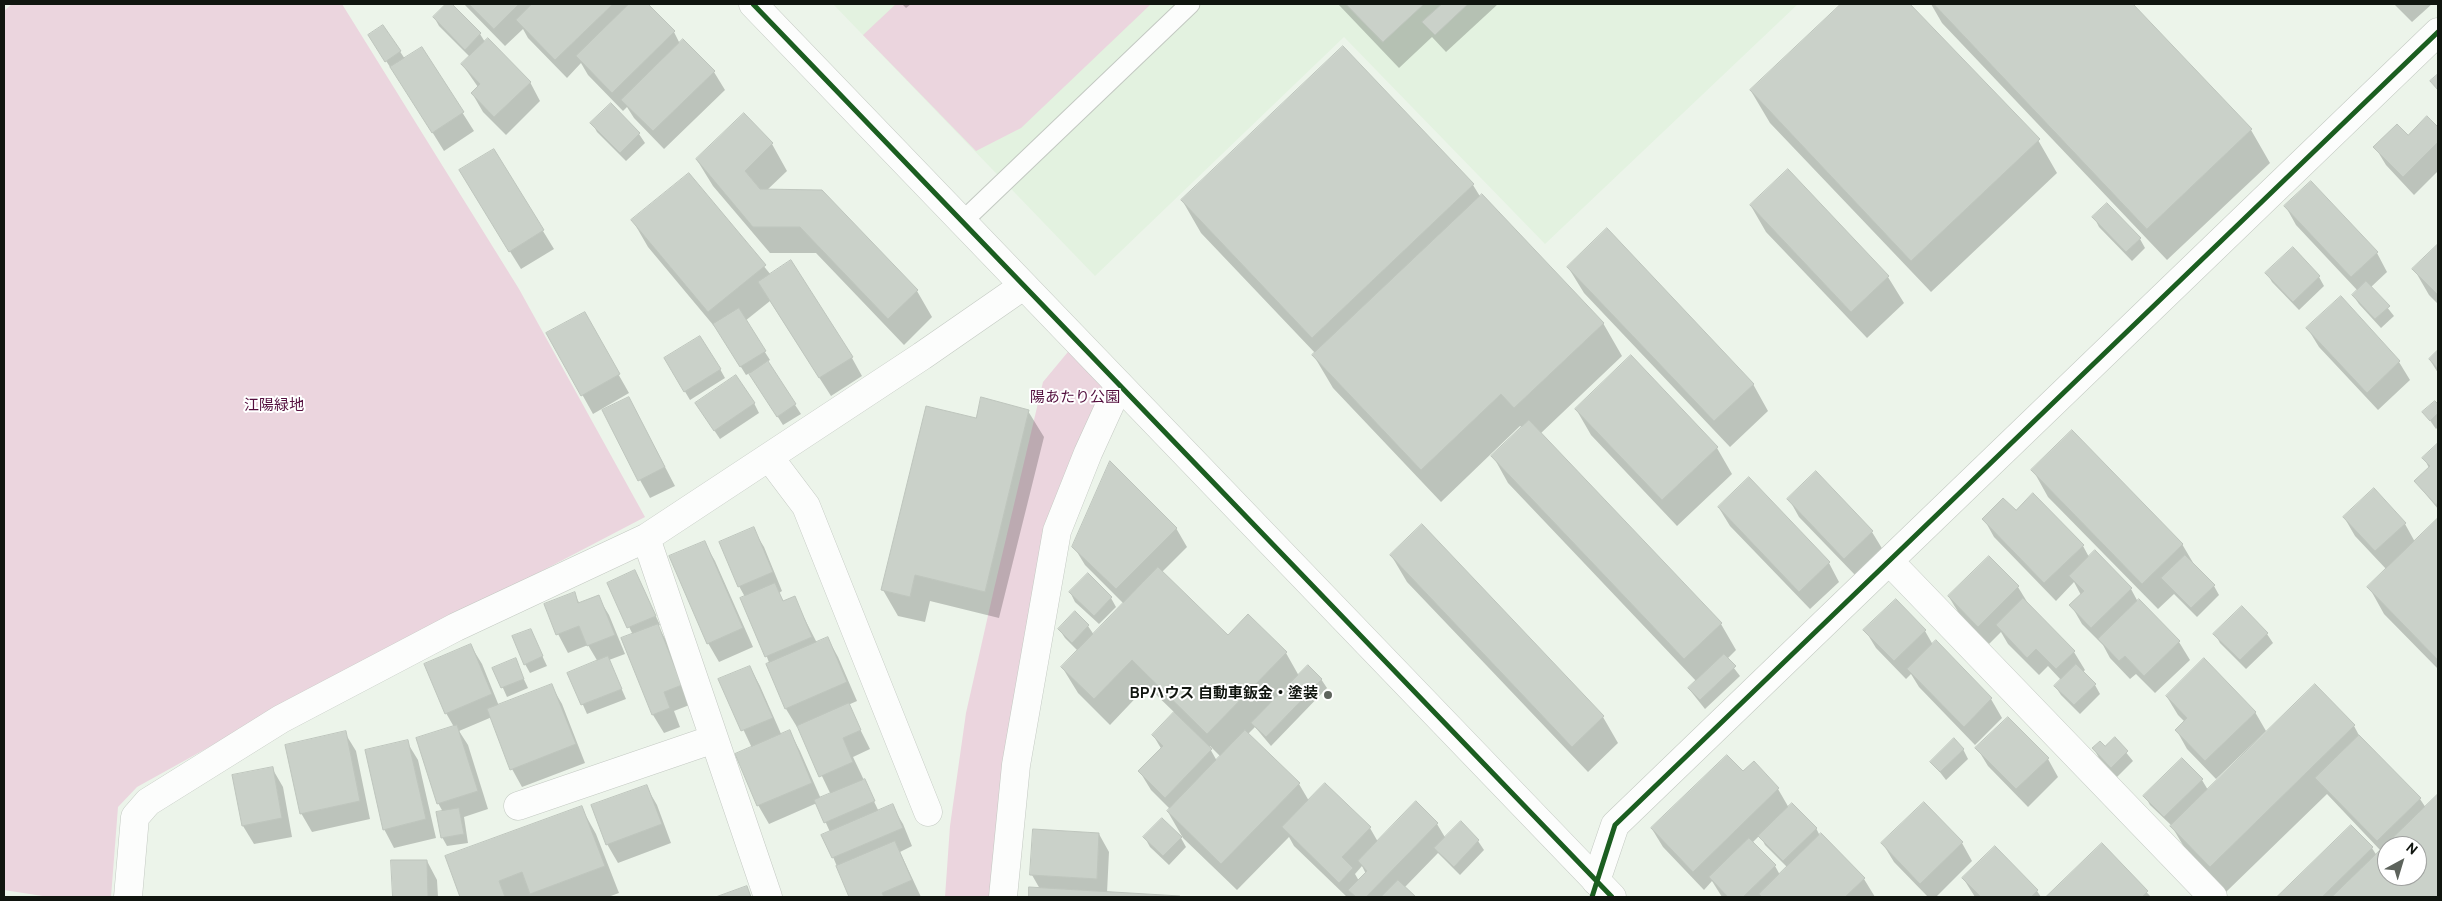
<!DOCTYPE html>
<html>
<head>
<meta charset="utf-8">
<style>
  body { margin:0 }
  #map { position:relative; width:2442px; height:901px; overflow:hidden; background:#ecf4ea; font-family:Overpass,sans-serif }
  canvas { display:block }
  .frame { position:absolute; inset:0; border:5px solid #10150f; pointer-events:none }
  .north { position:absolute; left:2377px; top:836px; width:50px; height:50px; box-sizing:border-box; background:#fff; border:1px solid #9fa19f; border-radius:50%; rotate:39deg; font-size:14px; font-weight:700; line-height:20px; text-align:center; color:#10150f }
  .north::after { content:''; display:block; margin:auto; width:18px; height:22px; background:#5d635c; clip-path:polygon(50% 0,100% 100%,50% 72%,0 100%) }
</style>
</head>
<body>
<div id="map">
<canvas width="2442" height="901"></canvas>
<div class="frame"></div>
<div class="north">N</div>
</div>
<script>
const g = document.querySelector('canvas').getContext('2d');
g.lineJoin = 'round';
function fill(path, color) {
  g.fillStyle = color;
  g.fill(path, 'evenodd');
}
function stroke(path, color, width, dash) {
  g.strokeStyle = color;
  g.lineWidth = width;
  g.lineCap = dash ? 'butt' : 'round';
  g.setLineDash(dash || []);
  g.stroke(path);
}
function label(font, color, halo, rows, align = 'center') {
  g.font = font + ' Overpass,"Noto Sans JP",sans-serif';
  g.lineWidth = 4;
  g.setLineDash([]);
  g.textBaseline = 'middle';
  g.strokeStyle = halo;
  g.fillStyle = color;
  for (const [text, x, y, turn = 0] of rows) {
    g.save();
    g.translate(x, y);
    g.rotate((+turn || 0) * Math.PI / 180);
    g.textAlign = isNaN(turn) ? turn : align;
    if (halo) g.strokeText(text, 0, 0);
    g.fillText(text, 0, 0);
    g.restore();
  }
}
fill(new Path2D(`
  M833,4H1798L1545,244L1344,37L1095,276Z`), '#e3f2e0');
fill(new Path2D(`
  M12,4H342L519,289L645,517L274,711L137,787L118,807L111,897H49L4,890V11Z
  M896,4H1151L1021,128L976,151L863,35Z
  M1077,341L1119,385L1057,531L1003,897H945L950,826L966,713L994,589L1043,382Z`), '#ebd5de');
fill(new Path2D(`
  M447,4H451L480,34L485,42L530,82L540,101L506,135L483,112L472,93L478,87L462,64L470,57L439,26L434,17Z
  M464,4H646L674,32L680,44L714,72L725,90L664,149L634,118L627,107L623,111L588,75L581,63L567,78L528,38L523,29L505,46Z
  M902,4H911L906,8Z
  M1338,4H1498L1446,52L1432,37L1399,68Z
  M1843,4H1909L2038,140L2057,173L1931,292L1770,123L1751,91Z
  M1931,4H2131L2251,130L2270,163L2167,260L1942,23Z
  M2394,4H2432L2412,22Z
  M383,26L405,59L422,49L474,131L444,151L393,69L392,70L375,44Z
  M1343,48L1473,185L1481,198L1603,323L1622,356L1540,434L1721,624L1736,650L1727,659L1740,676L1705,709L1689,689L1697,682L1508,483L1493,456L1523,428L1520,426L1441,502L1333,388L1314,356L1316,354L1201,233L1182,200Z
  M611,104L639,134L645,143L626,161L597,132L592,123Z
  M744,115L772,144L787,171L766,191H821L917,291L932,317L904,345L816,253H770L713,186L697,160Z
  M2427,118L2438,129V171L2414,195L2386,165L2375,147L2408,137Z
  M494,151L554,249L521,269L471,189Z
  M1788,171L1888,277L1904,303L1867,338L1766,232L1751,206Z
  M689,175L771,275L852,358L862,376L831,396L770,301L745,321L770,360L767,362L801,414L783,425L750,373L746,375L719,332L648,247L633,221Z
  M2286,207L2377,253L2387,272L2371,287L2394,316L2381,328L2359,304L2353,295L2358,291L2296,225Z
  M2094,217L2140,239L2145,248L2132,261L2099,227Z
  M2438,245V304L2429,295L2414,269Z
  M1568,267L1753,384L1768,411L1730,447L1584,293Z
  M2267,273L2319,277L2324,286L2299,310L2272,282Z
  M584,314L629,393L593,414L548,333Z
  M2308,329L2399,362L2410,380L2378,410L2319,347Z
  M2438,352V373L2430,360Z
  M665,358L720,369L725,378L690,400Z
  M629,398L675,486L650,498L640,480Z
  M754,403L759,413L720,439L702,412Z
  M2435,403L2438,406V427L2436,429L2424,412Z
  M1576,409L1717,448L1732,474L1677,526L1591,435Z
  M1028,411L1044,437L999,618L930,601L925,622L898,616L883,590L977,420Z
  M2438,445V509L2415,481L2429,468L2424,458Z
  M2033,470L2182,544L2195,566L2214,586L2219,595L2197,617L2174,594L2158,609L2048,497Z
  M1789,499L1872,532L1883,550L1856,576L1799,517Z
  M1719,508L1829,563L1839,582L1810,609L1730,526Z
  M2016,512L2083,546L2089,557L2131,589L2138,602L2179,642L2190,660L2155,693L2136,674L2130,679L2110,658L2103,645L2082,624L2071,605L2081,595L2074,582L2056,601L1994,537L1984,519Z
  M2344,517L2405,524L2415,542L2438,520V669L2384,614L2369,587L2387,570L2355,536Z
  M1176,528L1187,547L1161,573L1228,637L1286,653L1299,676L1321,679L1327,688L1271,746L1255,727L1248,734L1299,784L1309,801L1325,785L1370,828L1378,842L1416,803L1437,824L1446,839L1461,823L1478,841L1484,850L1460,875L1438,853L1404,888L1414,897H1347L1294,846L1289,837L1237,890L1183,838L1168,812L1170,809L1151,790L1140,772L1162,750L1153,735L1175,713L1147,686L1110,725L1078,693L1062,667L1078,651L1065,638L1059,629L1075,613L1088,626L1094,635L1124,604L1085,565L1074,547ZM1210,746L1221,757L1217,761L1209,747ZM1362,866L1366,874L1359,881L1355,874Z
  M753,529L764,547L782,591L779,593L784,602L794,598L817,643L828,639L838,657L857,701L848,705L870,749L853,757L879,812L892,806L903,824L912,846L900,852L921,897H850L833,857L830,832L817,803L769,824L758,805L752,748L720,680L750,667L760,686L782,736L790,732L800,751L821,799L831,795L798,726L797,727L786,709L745,597L739,586Z
  M704,542L715,561L753,647L719,662L708,643Z
  M1391,555L1603,717L1618,743L1588,772L1407,582Z
  M639,581L660,625L658,626L668,644L692,704L674,711L680,727L664,733L653,715L623,639L633,635L608,584Z
  M2018,587L2029,605L2074,652L2085,670L2082,673L2095,685L2100,694L2080,714L2061,695L2055,686L2061,680L2048,666L2039,675L2008,644L2001,632L1989,644L1960,615L1949,597Z
  M1070,592L1111,598L1116,607L1099,624L1075,602Z
  M574,594L580,604L598,597L609,615L625,654L609,660L626,699L587,714L569,673L598,662L588,645L568,653L558,634Z
  M1896,600L1925,631L1933,645L1936,642L1991,699L2002,718L1975,745L1919,687L1911,674L1906,679L1876,648L1865,630Z
  M2242,607L2267,634L2273,643L2246,669L2220,643L2215,634Z
  M530,630L547,666L530,673L525,664Z
  M471,646L482,664L499,706L551,685L562,704L585,763L522,787L512,769L492,717L459,731L468,745L488,809L464,817L468,843L447,846L442,837L443,812L438,803L454,727L446,713Z
  M515,660L528,688L507,697L494,668Z
  M2315,686L2354,726L2361,739L2420,799L2426,808L2438,796V897H2278L2351,827L2372,848L2377,856L2381,851L2327,794L2226,892L2187,852L2171,825L2150,805L2145,796L2182,760L2202,780L2208,790ZM2387,846H2417V876H2387Z
  M2167,697L2255,712L2266,731L2216,779L2187,749L2177,731L2185,722L2178,715Z
  M345,733L356,751L370,819L312,832L301,813Z
  M2115,739L2133,761L2117,777L2099,758L2094,749L2105,748Z
  M407,742L418,760L436,838L394,848L384,829Z
  M1977,748L2048,759L2058,777L2028,807L1988,766Z
  M1963,749L1968,759L1946,780L1932,762Z
  M272,768L283,787L292,837L254,844L243,826Z
  M1743,773L1778,789L1789,808L1816,828L1820,836L1864,879L1875,897H1722L1712,881L1704,890L1663,847L1652,829ZM1760,835L1765,845L1788,868L1780,875L1775,866L1752,843Z
  M646,786L657,805L671,843L618,863L607,844Z
  M581,807L596,834L619,893L608,897H462L447,857Z
  M1034,830L1099,834L1109,852L1107,893L1178,897H1030V889H1040L1032,875Z
  M1145,838H1181L1186,847L1169,865L1150,847Z
  M1962,843L1972,861L1936,897H1928L1894,862L1883,844Z
  M2102,845L2151,897H2048Z
  M427,861L437,880L438,897H394L393,862Z
  M1963,878L2037,891L2041,897H1975Z`), '#0003');
const building = new Path2D(`
  M446,4H452L481,33L465,50L433,17Z
  M469,4H519L494,29Z
  M532,4H613L555,60L516,20Z
  M629,4H648L675,31L612,93L576,56Z
  M1346,4H1424L1383,42Z
  M1442,4H1468L1435,35L1422,22Z
  M1841,4H1910L2040,139L1911,261L1750,90Z
  M1934,4H2133L2252,129L2147,229Z
  M383,25L401,51L385,62L368,35Z
  M488,38L531,82L494,117L471,93L480,84L461,64Z
  M683,39L715,71L653,131L621,100Z
  M1343,46L1474,184L1312,338L1181,200Z
  M422,47L464,112L432,133L390,67Z
  M2438,74V90L2430,81Z
  M611,103L640,133L620,153L590,123Z
  M744,113L773,143L745,171L760,189L822,190L918,290L888,319L800,227H753L696,159Z
  M2427,116L2438,127V142L2403,177L2373,147L2397,124L2408,135Z
  M494,149L544,230L509,252L459,170Z
  M1788,169L1889,276L1851,312L1750,205Z
  M689,173L766,265L708,312L631,220Z
  M2311,181L2378,252L2351,277L2284,206Z
  M1482,194L1604,323L1514,408L1501,394L1421,470L1312,355Z
  M2107,203L2141,238L2126,252L2092,217Z
  M1607,228L1754,384L1714,421L1567,267Z
  M2438,244V295L2412,269Z
  M2293,247L2320,276L2293,302L2265,273Z
  M791,260L853,357L819,378L758,282Z
  M2366,281L2390,306L2375,319L2352,295Z
  M2341,296L2400,361L2367,393L2306,328Z
  M739,308L766,351L740,367L713,324Z
  M585,312L620,374L581,396L546,333Z
  M700,336L721,369L684,392L664,358Z
  M2438,350V369L2429,359Z
  M1631,355L1718,447L1662,500L1575,409Z
  M768,361L796,404L777,417L749,374Z
  M736,375L755,403L714,431L695,403Z
  M629,397L665,467L638,481L602,410Z
  M981,397L1029,410L985,592L915,575L910,597L881,590L926,406L976,418Z
  M2435,401L2438,404V413L2430,421L2422,412Z
  M1529,420L1722,623L1684,659L1491,456Z
  M2072,430L2183,544L2142,584L2031,470Z
  M2438,443V502L2436,505L2414,481L2430,466L2422,458Z
  M1110,461L1177,528L1116,589L1072,547Z
  M1816,471L1873,531L1844,559L1787,499Z
  M1749,477L1830,562L1799,592L1718,507Z
  M2374,488L2406,523L2375,551L2343,517Z
  M2033,493L2084,545L2044,583L1982,519L2003,498L2016,510Z
  M2438,518V660L2367,587Z
  M1422,524L1604,716L1572,747L1390,555Z
  M754,527L773,572L738,587L719,542Z
  M705,541L743,628L707,644L669,556Z
  M2095,550L2132,588L2091,628L2069,605L2084,591L2069,576Z
  M2185,555L2215,585L2191,608L2161,578Z
  M1989,556L2019,586L1978,627L1948,596Z
  M1158,567L1228,635L1248,614L1287,652L1207,734L1132,660L1094,699L1061,667Z
  M635,570L656,616L627,628L607,583Z
  M1088,573L1112,597L1094,616L1069,592Z
  M775,583L783,601L795,596L812,637L765,657L740,598Z
  M575,592L578,603L599,595L615,635L587,646L579,626L556,635L544,604Z
  M2023,598L2075,651L2056,669L2036,649L2027,658L1996,625Z
  M1896,599L1926,630L1894,661L1863,630Z
  M2139,599L2180,641L2144,676L2125,656L2119,661L2098,639Z
  M2242,606L2268,633L2240,660L2213,634Z
  M1075,611L1089,625L1072,643L1058,629Z
  M658,624L682,685L664,692L670,708L652,715L621,638Z
  M531,629L543,656L524,665L512,636Z
  M828,637L847,682L785,709L766,664Z
  M1936,640L1992,698L1964,727L1907,669Z
  M471,644L492,694L445,714L424,664Z
  M1724,654L1736,666L1700,700L1688,688Z
  M608,656L622,689L581,705L567,673Z
  M516,658L524,679L501,688L492,668Z
  M2204,658L2256,712L2205,761L2175,730L2187,718L2166,696Z
  M2076,664L2096,684L2074,705L2054,686Z
  M1308,665L1322,679L1266,737L1251,723Z
  M750,666L773,718L741,731L718,679Z
  M552,684L576,744L510,770L487,709Z
  M2315,684L2355,725L2210,867L2170,826Z
  M849,703L861,730L843,738L853,762L819,777L797,726Z
  M1174,712L1212,749L1165,798L1138,771L1163,746L1152,735Z
  M2008,717L2049,758L2016,789L1975,748Z
  M457,725L478,791L437,804L416,738Z
  M790,730L812,783L757,806L735,754Z
  M1245,730L1300,783L1221,864L1167,811Z
  M346,731L360,801L300,814L285,745Z
  M2359,735L2421,798L2377,841L2315,778Z
  M2115,737L2128,751L2111,768L2092,748L2100,741L2105,746Z
  M1954,738L1964,749L1940,772L1930,762Z
  M408,740L426,819L383,830L365,750Z
  M1727,755L1743,771L1754,761L1779,788L1693,872L1651,828Z
  M2182,758L2203,779L2164,817L2143,796Z
  M273,767L282,818L242,826L232,775Z
  M865,779L875,801L824,823L814,800Z
  M1325,783L1371,827L1342,857L1353,868L1339,883L1282,827Z
  M647,785L662,824L606,845L591,805Z
  M2438,794V897H2332ZM2387,846H2417V876H2387Z
  M1416,801L1438,823L1366,897H1356L1348,890L1367,871L1358,861Z
  M1924,802L1963,842L1920,884L1881,843Z
  M1792,803L1817,828L1783,861L1758,836Z
  M893,804L903,828L832,858L821,835Z
  M582,806L605,866L530,894L522,872L499,881L505,897H460L445,856Z
  M459,808L464,834L441,838L436,812Z
  M1162,818L1182,837L1163,856L1143,837Z
  M1461,821L1479,840L1454,867L1434,848Z
  M2351,825L2373,847L2322,897H2277Z
  M1033,829L1099,833L1097,879L1030,875Z
  M1821,833L1865,878L1845,897H1762L1759,894Z
  M1749,838L1776,865L1743,897H1728L1709,877Z
  M895,841L912,880L882,893L884,897H849L836,866Z
  M2102,843L2148,891L2142,897H2046Z
  M1995,846L2038,890L2031,897H1981L1962,878Z
  M391,860H427L428,897H393Z
  M1398,880L1416,897H1381Z
  M747,886L751,897H716Z
  M1029,887L1180,896V897H1029Z`);
fill(building, '#cad1c9');
stroke(building, '#bec5bd', 1);
const lane = new Path2D(`
  M962,222L1190,4`);
const street = new Path2D(`
  M769,457L806,506L928,812
  M646,538L768,897
  M1890,562L2213,897
  M518,806L714,739
  M1596,881L1615,825L2438,32
  M128,897L135,817L148,802L281,719L456,627L646,538L922,356L1023,286
  M1003,897L1016,765L1057,531L1088,453L1119,385`);
const secondary = new Path2D(`
  M753,4L1612,897`);
stroke(lane, '#c3c9c2', 21);
stroke(street, '#c3c9c2', 29);
stroke(secondary, '#c3c9c2', 29);
stroke(lane, '#fcfdfc', 19);
stroke(street, '#fcfdfc', 28);
stroke(secondary, '#fcfdfc', 28);
stroke(new Path2D(`
  M753,4L1612,897
  M1592,897L1615,825L2438,32`), '#1b5e20', 5);
for (const [x, y, r, color] of [
  [1328,695,5,"#5d635c"]
]) {
  const dot = new Path2D();
  dot.arc(x, y, r, 0, 2 * Math.PI);
  g.fillStyle = color;
  g.fill(dot);
  stroke(dot, '#fff', 2);
}
label('15px', '#540f3e', '#fff', [
  ["陽あたり公園",1075,399],
  ["江陽緑地",274,407]
]);
label('bold 15px', '#10150f', '#fff', [
  ["BPハウス 自動車鈑金・塗装",1318,695]
], 'right');
</script>
</body>
</html>
